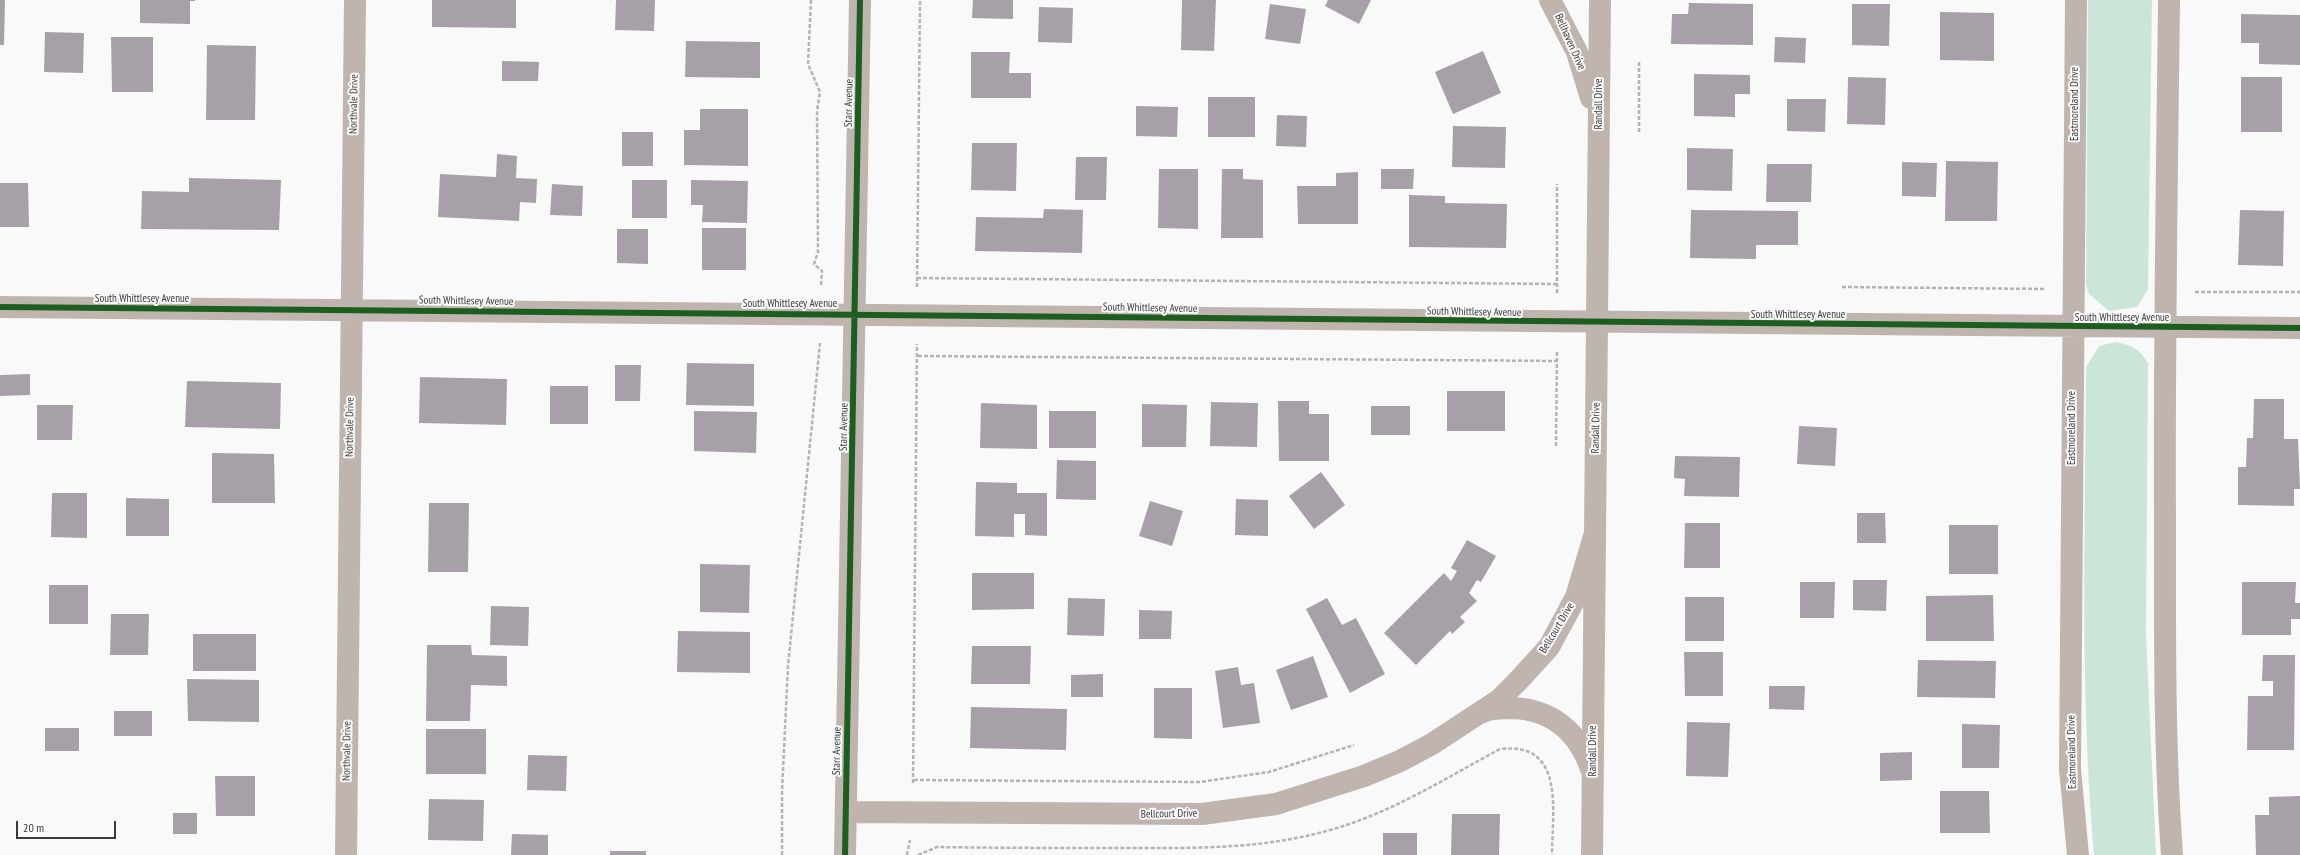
<!DOCTYPE html>
<html>
<head>
<meta charset="utf-8">
<style>
  body { margin:0 }
  #map { position:relative; width:2300px; height:855px; overflow:hidden; background:#f9f9fa; font-family:"PT Sans Narrow",sans-serif }
  canvas { display:block }
  .scale { position:absolute; left:16px; top:821px; width:100px; height:18px; box-sizing:border-box; border:2px solid #39393a; border-top:0; padding-left:5px; font-size:12px; line-height:14px; white-space:nowrap; color:#39393a; -webkit-text-stroke:3px #f9f9fa; paint-order:stroke }
</style>
</head>
<body>
<div id="map">
<canvas width="2300" height="855"></canvas>
<div class="scale">20 m</div>
</div>
<script>
const g = document.querySelector('canvas').getContext('2d');
g.lineJoin = 'round';
function fill(path, color) {
  g.fillStyle = color;
  g.fill(path, 'evenodd');
}
function stroke(path, color, width, dash) {
  g.strokeStyle = color;
  g.lineWidth = width;
  g.lineCap = dash ? 'butt' : 'round';
  g.setLineDash(dash || []);
  g.stroke(path);
}
function label(font, color, halo, rows, align = 'center') {
  g.font = font + ' "PT Sans Narrow",sans-serif';
  g.lineWidth = 4;
  g.setLineDash([]);
  g.textBaseline = 'middle';
  g.strokeStyle = halo;
  g.fillStyle = color;
  for (const [text, x, y, turn = 0] of rows) {
    g.save();
    g.translate(x, y);
    g.rotate((+turn || 0) * Math.PI / 180);
    g.textAlign = isNaN(turn) ? turn : align;
    if (halo) g.strokeText(text, 0, 0);
    g.fillText(text, 0, 0);
    g.restore();
  }
}
fill(new Path2D(`
  M2088,0H2152L2148,289L2137,307L2109,311L2089,294L2086,285Z
  M2115,342C2130,344 2140,349 2148,363L2146,634L2156,855H2094C2080,693 2085,530 2086,367L2099,346Z`), '#cce5d9');
fill(new Path2D(`
  M0,0H5L4,45H0Z
  M140,0H195V1H190V24L140,23Z
  M432,0H516V28L432,27Z
  M616,0H655L654,31L615,30Z
  M973,0H1013V19L972,18Z
  M1182,0H1216L1214,51L1181,50Z
  M1328,0H1371L1359,24L1325,6Z
  M1689,3L1753,4V45L1671,44L1672,14H1688Z
  M1270,4L1306,9L1300,44L1265,39Z
  M1852,4H1890L1889,46L1852,45Z
  M1039,7L1073,8L1072,43L1038,42Z
  M1940,12L1994,13V61L1940,60Z
  M2241,14L2300,15V65L2259,64V43H2241Z
  M45,32L84,33L83,73L44,72Z
  M111,37H153V92H112Z
  M1775,37L1806,38L1805,63L1774,62Z
  M686,41L760,42V78L685,77Z
  M207,45L256,46L255,120H206Z
  M1483,51L1501,93L1453,114L1435,72Z
  M971,52H1010L1009,73H1031V98H971Z
  M502,61L539,62L538,81H502Z
  M1694,74L1750,75V94H1735V117L1694,116Z
  M1848,77L1886,78L1885,125L1847,124Z
  M2241,77H2282V132H2241Z
  M1208,97H1255V137H1208Z
  M1787,99H1826L1825,132L1787,131Z
  M1136,106L1178,107L1177,137L1136,136Z
  M700,109H748V166L684,165V130H700Z
  M1277,115L1307,116L1306,147L1276,146Z
  M1453,126L1506,127L1505,168L1452,167Z
  M622,132H653V166H622Z
  M972,143H1017L1016,191L971,190Z
  M1687,148L1733,149L1732,191L1687,190Z
  M497,154L517,156L516,178L537,179L536,203L520,202L519,221L438,217L440,174L496,177Z
  M1076,157H1107L1106,200H1075Z
  M1946,161L1998,162L1997,221H1945Z
  M1902,162L1937,163L1936,197L1902,196Z
  M1767,164H1812L1811,202H1766Z
  M1159,169H1198V229L1158,228Z
  M1222,169H1243V179L1263,180V238H1221Z
  M1381,169H1414L1413,189H1381Z
  M1358,172V224H1298L1297,186H1336V173Z
  M189,178L281,180L279,230L141,229L142,191L189,192Z
  M632,180H667V218H632Z
  M691,180L748,181L747,223L702,222L703,205H691Z
  M0,183H28L29,227H0Z
  M552,184L583,186L582,216L550,215Z
  M1409,195L1445,196V203L1507,204L1506,248L1409,247Z
  M1044,209L1083,210L1082,253L975,251L976,217L1043,218Z
  M1691,210L1798,211V245H1756V259L1690,258Z
  M2240,210L2284,211L2283,266L2238,265Z
  M702,228H746V270H702Z
  M617,229H648V264L617,263Z
  M687,363L754,364V406L686,405Z
  M615,365H641L640,401H615Z
  M30,374V395L0,396V375Z
  M420,377L507,379L506,425L419,423Z
  M187,381L281,383L280,429L185,427Z
  M550,386H588V424H550Z
  M1447,391H1505V431H1447Z
  M2254,399H2284V439H2298L2300,489H2294V506L2238,505V467H2246L2247,438H2253Z
  M1278,401H1309V414H1329V461H1279Z
  M1211,402L1258,403L1257,447L1210,446Z
  M981,403L1037,405V449L980,448Z
  M1142,404L1187,405L1186,447H1142Z
  M37,405H73L72,440H37Z
  M1371,406H1410V435H1371Z
  M694,411L757,412L756,453L694,451Z
  M1049,411H1096V448H1049Z
  M1799,426L1837,428L1835,466L1797,464Z
  M212,453L274,454L275,503H212Z
  M1675,456L1740,457L1739,497L1684,496L1685,479L1674,478Z
  M1057,460L1096,461V500L1056,499Z
  M1321,472L1345,505L1314,529L1289,496Z
  M976,482L1017,483V493H1047V536L1025,535V514H1014V537L975,536Z
  M52,493H87V538L51,537Z
  M126,498L169,499V536H126Z
  M1236,499L1268,500V536L1235,535Z
  M1150,501L1183,511L1172,546L1139,536Z
  M429,503H469L468,572H428Z
  M1857,513H1885L1886,543H1857Z
  M1685,523H1720V568H1684Z
  M1949,525H1998V574H1949Z
  M1467,540L1496,556L1481,582L1477,580L1469,593L1477,601L1460,617L1465,622L1452,634L1450,631L1416,665L1384,633L1444,573L1451,581L1457,571L1451,568Z
  M700,564L750,565L749,613L700,612Z
  M972,573H1034V609L972,610Z
  M1853,580H1887L1886,611L1853,610Z
  M1800,582H1835L1834,618H1800Z
  M2242,582H2296L2295,603H2300V619H2291V635H2242Z
  M49,585H88V624H49Z
  M1993,595L1994,641H1926V596Z
  M1685,597H1724V641H1685Z
  M1068,598L1105,599L1104,636L1067,635Z
  M1327,598L1342,625L1356,618L1385,674L1350,693L1306,609Z
  M491,606L529,607L528,646L490,645Z
  M1139,610L1172,611L1171,639H1139Z
  M111,614H149L148,655H110Z
  M678,631L750,632V673L677,672Z
  M193,634H256V671H193Z
  M427,645H471L472,655L507,656V686L471,685L470,721H426Z
  M972,646H1031L1030,684H971Z
  M1684,652H1723V696H1685Z
  M2263,655H2295L2294,750H2247L2248,696H2273V681H2262Z
  M1313,656L1328,697L1291,710L1276,670Z
  M1918,660L1996,661L1995,698L1917,697Z
  M1238,667L1241,685L1254,683L1260,723L1223,728L1215,671Z
  M1103,674V697H1071V675Z
  M187,679L259,680V722L188,721Z
  M1769,686H1805L1804,710L1769,709Z
  M1154,688H1192V739L1154,738Z
  M971,707L1067,709L1066,750L970,748Z
  M114,711H152V736H114Z
  M1687,722L1730,723L1728,777L1686,776Z
  M1962,724L2000,725L1999,768H1962Z
  M45,728H79V751H45Z
  M426,729H486V774H426Z
  M1912,752V780L1880,781V753Z
  M528,755L567,756L566,791L527,790Z
  M215,776H255V816H216Z
  M1940,791H1989L1990,833H1940Z
  M2300,796V855H2256L2255,815H2269V797Z
  M429,799L484,800L483,841L428,840Z
  M173,813H197V834H173Z
  M1452,814H1500L1499,855H1451Z
  M1383,833H1417V855H1383Z
  M512,834L548,835V855H511Z
  M610,851H646V855H610Z`), '#a8a0a9');
stroke(new Path2D(`
  M811,0L808,64L820,92L817,111L818,252L814,264L822,271L821,286
  M1639,132V61
  M917,278L1557,284
  M917,287L920,0
  M1842,287L2046,289
  M2195,292H2300
  M1557,293V184
  M918,356L1557,361
  M1556,446L1557,350
  M914,780L1200,782L1269,772L1354,745
  M913,783L917,344
  M782,855V791L788,666L820,343
  M907,855L910,840
  M918,855L937,847C999,848 1060,848 1122,848C1197,848 1264,850 1337,828C1396,810 1446,778 1500,749C1566,741 1552,812 1552,855`), '#b9b2ad', 2.5, [4, 2]);
stroke(new Path2D(`
  M1550,0L1577,52L1591,98
  M2076,0L2070,769L2078,855
  M2169,0C2167,173 2164,347 2165,520C2165,632 2164,744 2172,855
  M0,307L2300,328
  M1483,712C1491,708 1502,708 1511,708C1551,709 1578,731 1591,769
  M846,812L1202,814L1276,804L1364,776L1400,761L1432,744L1499,700L1518,681L1549,647L1562,623L1576,597L1595,533
  M346,855L355,0
  M845,855L860,0
  M1592,855L1600,0`), '#c0b4ae', 22);
stroke(new Path2D(`
  M0,307L2300,328
  M845,855L860,0`), '#1b5e20', 6);
label('11px', '#39393a', '#f9f9fa', [
  ["Bellhaven Drive",1570,42,66],
  ["Starr Avenue",849,103,-89],
  ["Northvale Drive",354,104,-89],
  ["Randall Drive",1599,104,-90],
  ["Eastmoreland Drive",2075,104,-90],
  ["South Whittlesey Avenue",142,299],
  ["South Whittlesey Avenue",466,301,1],
  ["South Whittlesey Avenue",790,304],
  ["South Whittlesey Avenue",1150,308,1],
  ["South Whittlesey Avenue",1474,312,1],
  ["South Whittlesey Avenue",1798,315],
  ["South Whittlesey Avenue",2122,318],
  ["Northvale Drive",350,427,-89],
  ["Starr Avenue",844,427,-89],
  ["Randall Drive",1596,428,-89],
  ["Eastmoreland Drive",2072,428,-90],
  ["Bellcourt Drive",1557,628,-59],
  ["Northvale Drive",347,751,-89],
  ["Starr Avenue",837,751,-89],
  ["Randall Drive",1593,751,-90],
  ["Eastmoreland Drive",2072,752,-91],
  ["Bellcourt Drive",1169,814,-1]
]);
</script>
</body>
</html>
